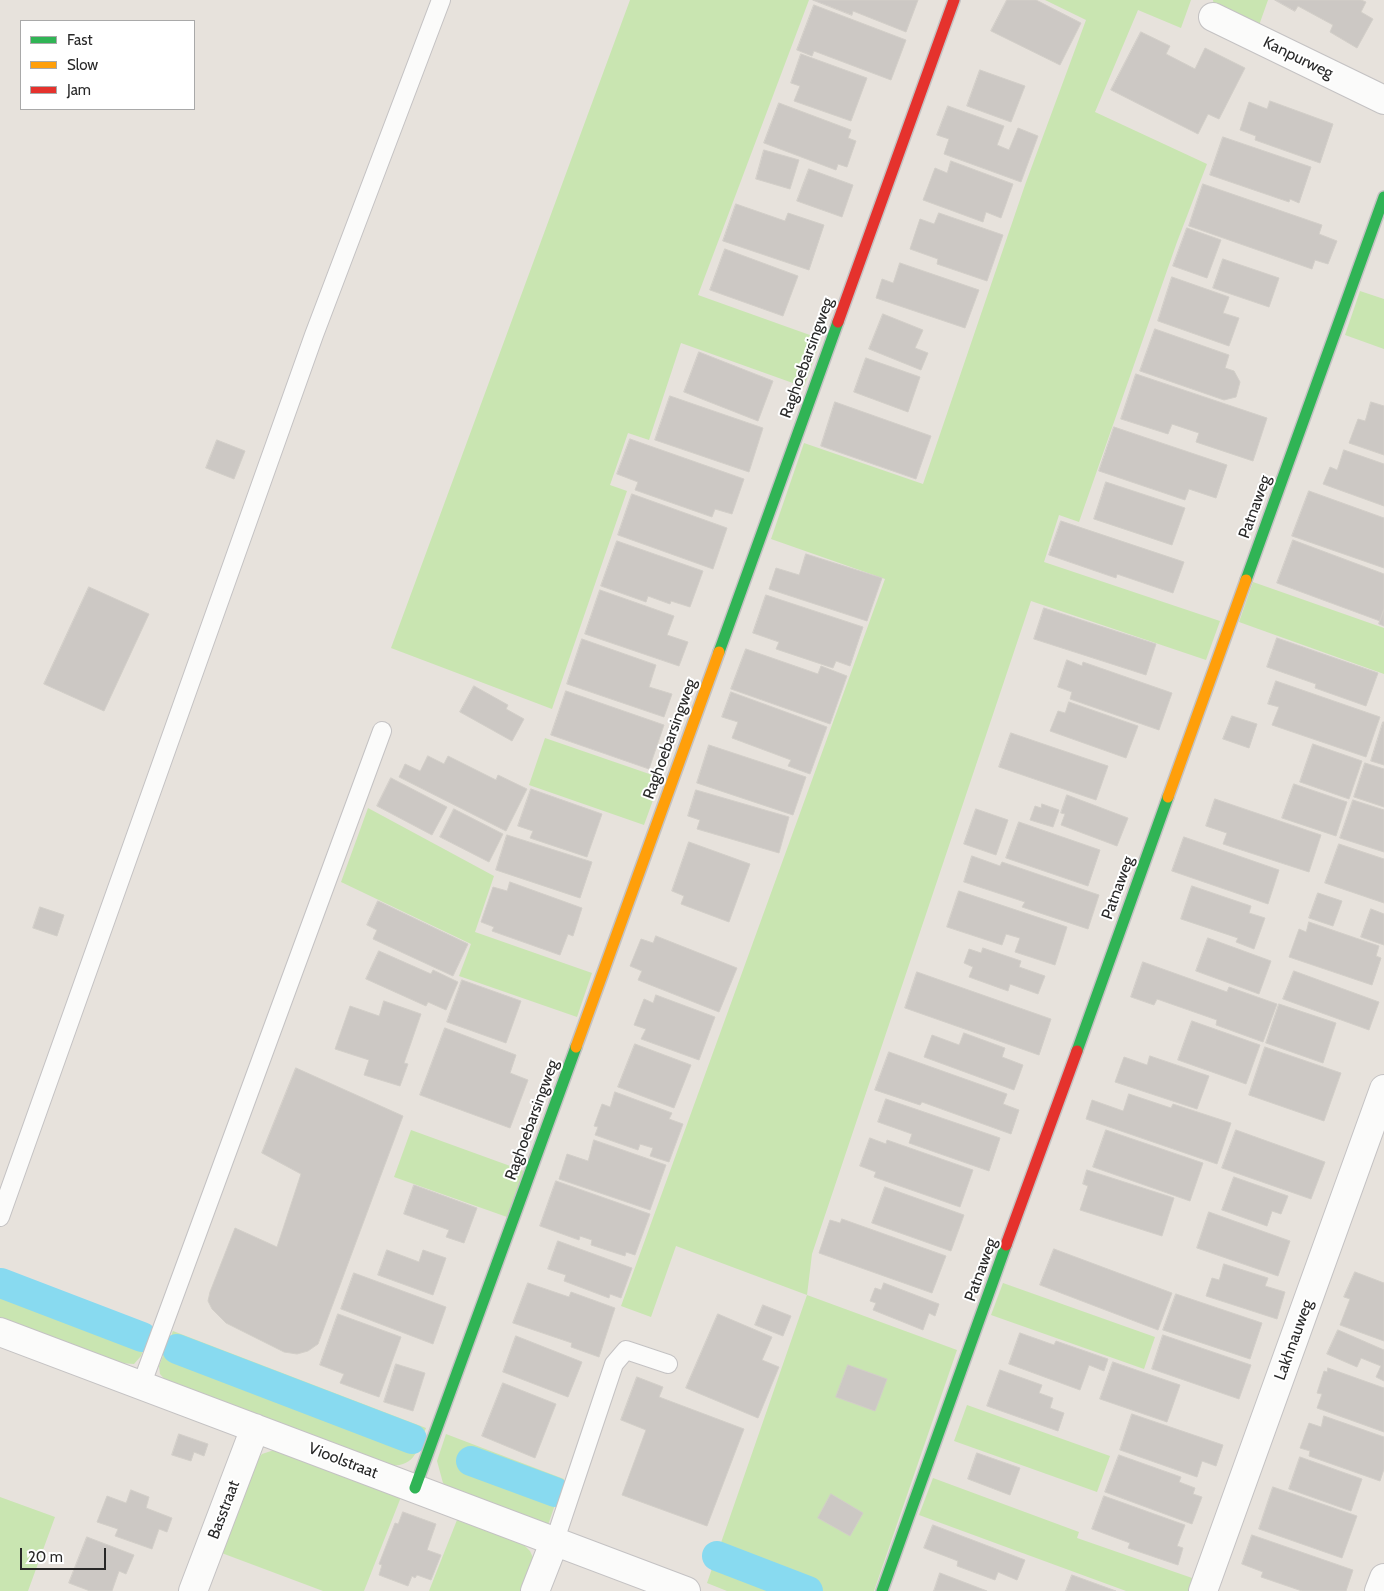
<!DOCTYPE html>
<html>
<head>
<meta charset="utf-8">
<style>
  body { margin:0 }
  #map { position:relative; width:1384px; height:1591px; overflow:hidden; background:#e7e2dc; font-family:Cabin,sans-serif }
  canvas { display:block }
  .legend { position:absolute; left:20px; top:20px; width:175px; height:90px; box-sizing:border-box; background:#fff; border:1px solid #a9a9a9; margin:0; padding:6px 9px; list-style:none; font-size:15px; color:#282828 }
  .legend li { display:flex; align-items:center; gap:10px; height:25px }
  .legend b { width:25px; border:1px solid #a9a9a9 }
  .scale { position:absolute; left:20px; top:1548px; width:86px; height:22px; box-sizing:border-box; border:2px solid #282828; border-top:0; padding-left:6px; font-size:15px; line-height:18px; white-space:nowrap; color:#282828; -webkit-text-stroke:4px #fff; paint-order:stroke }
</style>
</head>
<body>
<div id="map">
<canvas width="1384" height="1591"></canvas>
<ul class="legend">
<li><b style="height:6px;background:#30b455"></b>Fast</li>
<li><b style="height:6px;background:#ff9f0a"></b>Slow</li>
<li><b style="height:6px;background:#e5322d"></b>Jam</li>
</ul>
<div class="scale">20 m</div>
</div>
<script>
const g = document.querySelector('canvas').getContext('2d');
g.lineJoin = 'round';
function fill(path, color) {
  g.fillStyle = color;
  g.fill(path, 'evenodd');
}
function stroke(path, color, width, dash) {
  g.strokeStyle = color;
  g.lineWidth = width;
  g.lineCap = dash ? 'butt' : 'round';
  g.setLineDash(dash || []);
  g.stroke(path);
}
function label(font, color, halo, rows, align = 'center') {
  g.font = font + ' Cabin,sans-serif';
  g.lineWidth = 4;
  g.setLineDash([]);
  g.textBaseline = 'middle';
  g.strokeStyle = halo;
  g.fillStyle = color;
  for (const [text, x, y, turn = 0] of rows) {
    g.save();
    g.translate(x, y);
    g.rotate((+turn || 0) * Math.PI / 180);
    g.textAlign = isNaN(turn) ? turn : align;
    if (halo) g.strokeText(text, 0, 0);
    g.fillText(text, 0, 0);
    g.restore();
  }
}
fill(new Path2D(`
  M630,0H809L698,295L821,339L804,387L681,343L649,440L628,433L610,485L627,491L552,709L391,648Z
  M1045,0H1191L1181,28L1138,10L1095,112L1207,164L1177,242L1079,522L1059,515L1044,562L1220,621L1206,660L1031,601L812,1254L807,1295L957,1350L874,1591H727L707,1583L807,1295L676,1246L651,1317L621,1306L885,579L771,539L804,443L923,484L1025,185L1086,20Z
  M1213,0H1268L1257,31L1214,6Z
  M1360,291L1384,299V349L1345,335Z
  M1253,582L1384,628V674L1239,622Z
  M545,738L661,778L644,825L529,785Z
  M368,808L494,876L475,932L592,973L577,1017L459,976L471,944L341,882Z
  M411,1130L524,1171L507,1217L394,1177Z
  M0,1274L150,1331L141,1356L134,1364L120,1363L0,1317Z
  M1003,1283L1155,1337L1144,1369L991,1315Z
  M173,1331L426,1428C414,1457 416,1467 381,1466L167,1382L160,1374L159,1366Z
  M967,1405L1110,1456L1097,1492L954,1441Z
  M446,1434L564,1479L548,1525L451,1489L443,1483L437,1461Z
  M274,1450L401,1497L364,1591H323L219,1552L253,1465L262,1454Z
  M933,1478L1079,1532L1077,1538L1195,1579L1191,1591H1126L919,1515Z
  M0,1497L55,1517L28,1591H0Z
  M457,1520L523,1544L530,1551L534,1560L525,1591H429Z`), '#c9e5b1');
stroke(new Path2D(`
  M1,1283L142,1337
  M177,1349L412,1439
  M471,1461L555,1492
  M717,1556L808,1591`), '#88daf0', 30);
const building = new Path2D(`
  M813,0H918L906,32L853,11L852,15Z
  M1007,0H1036L1081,23L1060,65L991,31Z
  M1275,0H1361L1366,2L1361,12L1373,19L1357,48L1330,32L1333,25L1298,6L1295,11Z
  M814,5L906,40L891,80L814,51L812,56L797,50Z
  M1141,32L1170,46L1166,54L1195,69L1205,48L1245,68L1219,119L1208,114L1198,134L1111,90Z
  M801,54L867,78L851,121L794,101L800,86L791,83Z
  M980,70L1025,86L1011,122L967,106Z
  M1270,101L1333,124L1320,163L1255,140L1256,136L1240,130L1249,102L1267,109Z
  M779,103L851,130L848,138L856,141L847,167L838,164L836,170L764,143Z
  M948,106L1004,126L997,145L1009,150L1018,128L1038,136L1021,182L944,154L949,139L937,135Z
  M1223,137L1311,167L1299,203L1290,199L1289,202L1210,175Z
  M764,150L799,160L790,189L756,179Z
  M951,161L1013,184L1001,218L986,212L983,222L923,200L935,168L947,173Z
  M809,169L853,185L842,217L797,201Z
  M1203,184L1322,225L1319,234L1337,241L1328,264L1315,260L1312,269L1189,226Z
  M736,204L785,221L788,213L824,225L809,270L723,241Z
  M939,213L1003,235L987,281L937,264L938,259L910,249L920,219L934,224Z
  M1187,228L1221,240L1207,278L1173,266Z
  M725,249L798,276L783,316L710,290Z
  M1223,259L1279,278L1269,307L1213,288Z
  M900,263L979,290L965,328L876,298L882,279L893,283Z
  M1172,277L1229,297L1223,313L1239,318L1229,346L1158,321Z
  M883,314L923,330L915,348L928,353L921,370L869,349Z
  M1155,329L1229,355L1225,368L1234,371L1240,382L1236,397L1224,400L1140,371Z
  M699,352L773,381L758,421L684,392Z
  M866,358L920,377L908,412L854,392Z
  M1136,374L1267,418L1253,461L1196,442L1199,433L1172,424L1168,434L1121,419Z
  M670,396L763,428L749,472L655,440Z
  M835,402L931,436L916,479L821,446Z
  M1371,402L1384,406V455L1349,443L1358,419L1365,421Z
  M1114,427L1227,465L1216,498L1189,489L1185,500L1099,471Z
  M630,439L744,479L732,514L715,509L712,517L635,490L638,482L617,474Z
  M217,440L245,451L234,479L206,468Z
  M1344,450L1384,464V506L1323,484L1330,467L1337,470Z
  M1106,482L1185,508L1172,545L1094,519Z
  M1309,491L1384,518V568L1292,536Z
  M632,494L727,528L713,569L618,535Z
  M1061,521L1184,562L1173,593L1117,574L1116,578L1049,555Z
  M1293,540L1384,574V609L1380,621L1277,583Z
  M617,541L703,571L690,607L671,601L670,604L648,596L646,602L601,586Z
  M806,554L882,578L867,621L769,589L776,568L799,575Z
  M89,587L149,614L104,711L44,684Z
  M600,590L674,616L667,635L688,642L679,666L585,634Z
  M766,595L863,627L850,666L836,661L833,668L776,649L779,642L753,633Z
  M1044,608L1156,644L1146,675L1034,639Z
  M1384,609V626L1379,624Z
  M1277,638L1378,673L1366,706L1315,688L1316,684L1267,667Z
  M582,639L656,665L649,687L672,694L664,717L567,684Z
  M746,649L818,674L821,666L847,676L830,724L731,689Z
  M1067,660L1082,666L1083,662L1172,693L1159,730L1070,699L1072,692L1058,687Z
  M1276,681L1380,717L1366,757L1272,725L1279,707L1268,704Z
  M474,686L508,705L506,709L524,719L512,741L460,712Z
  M566,691L664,725L649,769L551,735Z
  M731,692L827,727L810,774L788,766L791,760L732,738L738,722L722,717Z
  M1069,702L1138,726L1126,758L1050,731L1058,711L1065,713Z
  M1232,716L1257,724L1249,748L1223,739Z
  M1383,722H1384V765L1371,761Z
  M1011,733L1108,766L1096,800L999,767Z
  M1313,744L1362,761L1349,799L1300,782Z
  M709,745L806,777L793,815L697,783Z
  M428,756L444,764L448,756L496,780L498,775L527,789L506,831L399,777L405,764L420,771Z
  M1365,763L1384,769V807L1354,797Z
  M391,778L447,807L432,835L377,806Z
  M1294,784L1347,802L1336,836L1282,818Z
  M531,789L602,814L587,857L530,838L533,831L518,826Z
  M696,790L789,817L779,853L697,829L700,820L688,816Z
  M1067,795L1128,818L1117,846L1061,825L1065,814L1061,813Z
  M1215,799L1321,835L1309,872L1223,844L1227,833L1206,826Z
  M1353,800L1384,810V852L1340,838Z
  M1042,804L1059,810L1053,827L1030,820L1035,806L1041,808Z
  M454,809L503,834L489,862L440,837Z
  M976,809L1008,820L996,855L964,844Z
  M1019,822L1100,850L1088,886L1006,858Z
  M507,835L592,862L580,898L496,870Z
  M1184,837L1279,870L1268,904L1172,871Z
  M689,842L750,864L729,922L681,904L684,896L672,891Z
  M1339,844L1384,859V903L1325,883Z
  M972,856L1000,866L1002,862L1099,895L1088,929L1022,907L1025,902L964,882Z
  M510,882L582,908L573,936L568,934L560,955L492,931L494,927L481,922L493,887L507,891Z
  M1192,886L1251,906L1249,913L1265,918L1254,949L1236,942L1238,938L1181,919Z
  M959,891L1067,927L1055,965L1015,952L1020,938L1006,934L1002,945L947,927Z
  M1318,893L1342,901L1333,926L1309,918Z
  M378,901L468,944L453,976L373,939L377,930L367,925Z
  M40,907L64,915L57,936L33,928Z
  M1371,909L1384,914V945L1361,937Z
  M1309,922L1379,946L1376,956L1381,958L1372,985L1289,957L1299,929L1306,932Z
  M656,936L737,968L719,1012L638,980L642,971L630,966L641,939L653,943Z
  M1208,938L1271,961L1259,994L1196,971Z
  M983,948L1021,961L1019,967L1045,976L1038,994L1010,984L1008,991L969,977L973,967L964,963L969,949L981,953Z
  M379,951L431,974L433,970L458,982L446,1010L428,1002L426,1006L366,979Z
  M1143,962L1227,992L1229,987L1277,1004L1263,1042L1216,1025L1217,1020L1157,999L1154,1005L1131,997Z
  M1294,971L1379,1002L1369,1030L1283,999Z
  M917,972L1051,1019L1039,1055L905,1008Z
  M462,980L521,1001L506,1043L447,1022Z
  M656,995L715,1017L699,1060L641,1039L646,1029L634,1025L644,999L653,1003Z
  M384,1001L421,1014L404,1063L408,1064L400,1086L364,1075L369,1060L335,1049L350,1006L379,1016Z
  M1279,1004L1336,1023L1323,1063L1266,1043Z
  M1192,1021L1260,1045L1246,1084L1178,1060Z
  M445,1028L516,1055L510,1073L528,1080L510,1128L420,1095Z
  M964,1033L1005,1048L1002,1057L1023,1065L1014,1090L924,1057L932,1035L959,1045Z
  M635,1044L691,1065L674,1108L618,1087Z
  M1265,1047L1341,1073L1324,1121L1249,1095Z
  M889,1052L1007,1094L1003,1104L1019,1110L1011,1134L922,1102L920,1105L875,1090Z
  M1150,1056L1209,1076L1197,1109L1115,1082L1124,1057L1147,1065Z
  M296,1068L403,1116L318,1344L308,1351L297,1354L284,1352L226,1323L212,1309L208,1301L210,1292L235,1228L277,1247L301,1174L262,1153Z
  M615,1092L672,1113L669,1119L683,1124L669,1162L650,1156L653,1148L640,1144L638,1150L595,1135L598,1127L594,1126L602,1104L610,1107Z
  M1129,1094L1171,1108L1173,1104L1231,1123L1217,1164L1086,1119L1092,1100L1123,1111Z
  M886,1099L1000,1138L989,1171L909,1143L912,1134L878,1122Z
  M1106,1130L1203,1163L1190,1201L1093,1167Z
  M1236,1130L1325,1162L1311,1199L1222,1168Z
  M870,1138L886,1144L887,1140L973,1170L960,1207L874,1177L876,1172L860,1166Z
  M594,1140L666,1165L650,1210L559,1179L567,1154L588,1161Z
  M1087,1170L1174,1198L1162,1236L1080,1210L1088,1186L1083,1184Z
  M1234,1177L1288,1196L1281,1214L1272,1211L1267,1226L1222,1210Z
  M556,1181L650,1214L635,1255L626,1252L625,1256L591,1245L592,1240L580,1236L579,1240L540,1226Z
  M414,1185L477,1208L464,1243L446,1237L449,1230L404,1214Z
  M885,1187L964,1215L951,1251L872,1223Z
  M1209,1212L1290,1241L1278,1276L1197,1248Z
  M842,1219L946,1256L932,1293L819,1253L830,1220L840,1223Z
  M558,1241L632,1268L621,1298L610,1294L609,1298L564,1281L566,1275L548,1269Z
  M1054,1249L1172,1293L1158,1330L1040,1285Z
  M387,1250L419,1262L423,1250L446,1258L433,1295L378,1275Z
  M1224,1264L1268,1278L1265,1286L1285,1292L1277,1319L1206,1296L1212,1278L1219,1280Z
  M1355,1272L1384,1283V1341L1340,1325L1350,1299L1344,1297Z
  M354,1273L446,1307L433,1344L341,1309Z
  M528,1283L569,1297L571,1292L615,1308L599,1357L571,1347L572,1343L513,1323Z
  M884,1283L939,1304L935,1316L929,1313L923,1330L873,1310L876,1303L870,1301L875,1288L881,1290Z
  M1176,1294L1262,1323L1250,1359L1163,1330Z
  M763,1305L791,1316L783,1336L755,1325Z
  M338,1314L401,1337L379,1397L340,1383L344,1374L320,1365Z
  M718,1314L772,1337L762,1360L779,1367L758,1418L686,1388Z
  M1338,1330L1384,1350V1381L1376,1377L1381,1366L1361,1358L1357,1367L1327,1354Z
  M1020,1333L1054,1345L1056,1341L1108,1359L1104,1371L1089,1365L1080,1390L1009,1364Z
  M1163,1335L1251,1365L1239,1399L1152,1369Z
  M516,1336L582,1362L568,1397L503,1372Z
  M1113,1362L1180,1385L1167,1422L1100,1399Z
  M396,1364L425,1373L413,1411L384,1402Z
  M848,1365L887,1379L875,1411L836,1397Z
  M1328,1368L1384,1388V1432L1317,1408L1322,1394L1317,1393L1324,1371L1327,1372Z
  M1000,1370L1042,1385L1039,1393L1053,1398L1050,1408L1064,1413L1058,1431L987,1406Z
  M637,1377L663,1387L659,1397L744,1429L707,1526L622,1495L646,1430L621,1420Z
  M503,1383L556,1404L535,1458L482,1436Z
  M1132,1414L1223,1445L1216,1466L1202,1461L1197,1477L1120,1450Z
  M1324,1416L1384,1437V1469L1380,1481L1309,1456L1310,1451L1300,1448L1309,1423L1321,1427Z
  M179,1434L208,1444L204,1456L194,1452L191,1461L172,1455Z
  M977,1453L1020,1468L1010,1495L968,1479Z
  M1119,1455L1181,1477L1179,1482L1195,1488L1193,1494L1202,1497L1192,1524L1105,1492Z
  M1300,1457L1362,1479L1351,1511L1289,1489Z
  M1273,1487L1357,1516L1342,1558L1259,1529Z
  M131,1490L149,1497L146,1508L172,1518L167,1532L159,1529L152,1549L115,1536L118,1529L97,1522L107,1496L126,1503Z
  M831,1494L863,1513L850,1536L818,1518Z
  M1104,1496L1185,1525L1177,1546L1183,1548L1178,1565L1128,1548L1130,1543L1092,1529Z
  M403,1512L436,1524L427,1550L441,1555L431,1580L417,1575L415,1578L412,1576L408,1586L379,1575L382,1565L379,1564L395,1523L398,1524Z
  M933,1525L1025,1560L1017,1580L998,1572L995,1580L957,1566L958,1561L924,1548Z
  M1252,1535L1353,1570L1346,1591H1302L1261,1577L1263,1572L1242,1564Z
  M87,1537L134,1555L126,1574L119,1571L112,1591H90L69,1583Z
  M940,1573L987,1591H934Z
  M1072,1575L1116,1591H1066Z`);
fill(building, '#ccc8c4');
stroke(building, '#d2cec8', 1);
const lane = new Path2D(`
  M0,1217L314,335L441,0
  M141,1386L382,731
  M555,1540L614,1364L626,1350L668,1364`);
const street = new Path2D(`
  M1213,17L1384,100
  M0,1332C228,1420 458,1503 686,1591
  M193,1591L255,1428
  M535,1591L555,1540
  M1203,1591L1384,1089
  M1379,1591L1384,1578`);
const fast = new Path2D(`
  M1246,580L1384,197
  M719,652L838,322
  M1077,1051L1168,797
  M415,1488L576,1047
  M882,1591L1006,1245`);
const slow = new Path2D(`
  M1168,797L1246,580
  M576,1047L719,652`);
const jam = new Path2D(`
  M838,322L954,0
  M1006,1245L1077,1051`);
stroke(lane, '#c4c2c3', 20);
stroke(street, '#c4c2c3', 30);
stroke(fast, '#c4c2c3', 14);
stroke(slow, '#c4c2c3', 14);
stroke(jam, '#c4c2c3', 14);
stroke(lane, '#fbfbfa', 18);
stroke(street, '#fbfbfa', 28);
stroke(fast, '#30b455', 11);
stroke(slow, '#ff9f0a', 11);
stroke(jam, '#e5322d', 11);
label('16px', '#282828', '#fff', [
  ["Kanpurweg",1298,58,26],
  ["Raghoebarsingweg",807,358,-70],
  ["Patnaweg",1255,507,-70],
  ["Raghoebarsingweg",670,739,-70],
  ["Patnaweg",1118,888,-70],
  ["Raghoebarsingweg",532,1120,-70],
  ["Patnaweg",981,1270,-70],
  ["Lakhnauweg",1294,1340,-70],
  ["Vioolstraat",343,1461,21],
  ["Basstraat",224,1510,-69]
]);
</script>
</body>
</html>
